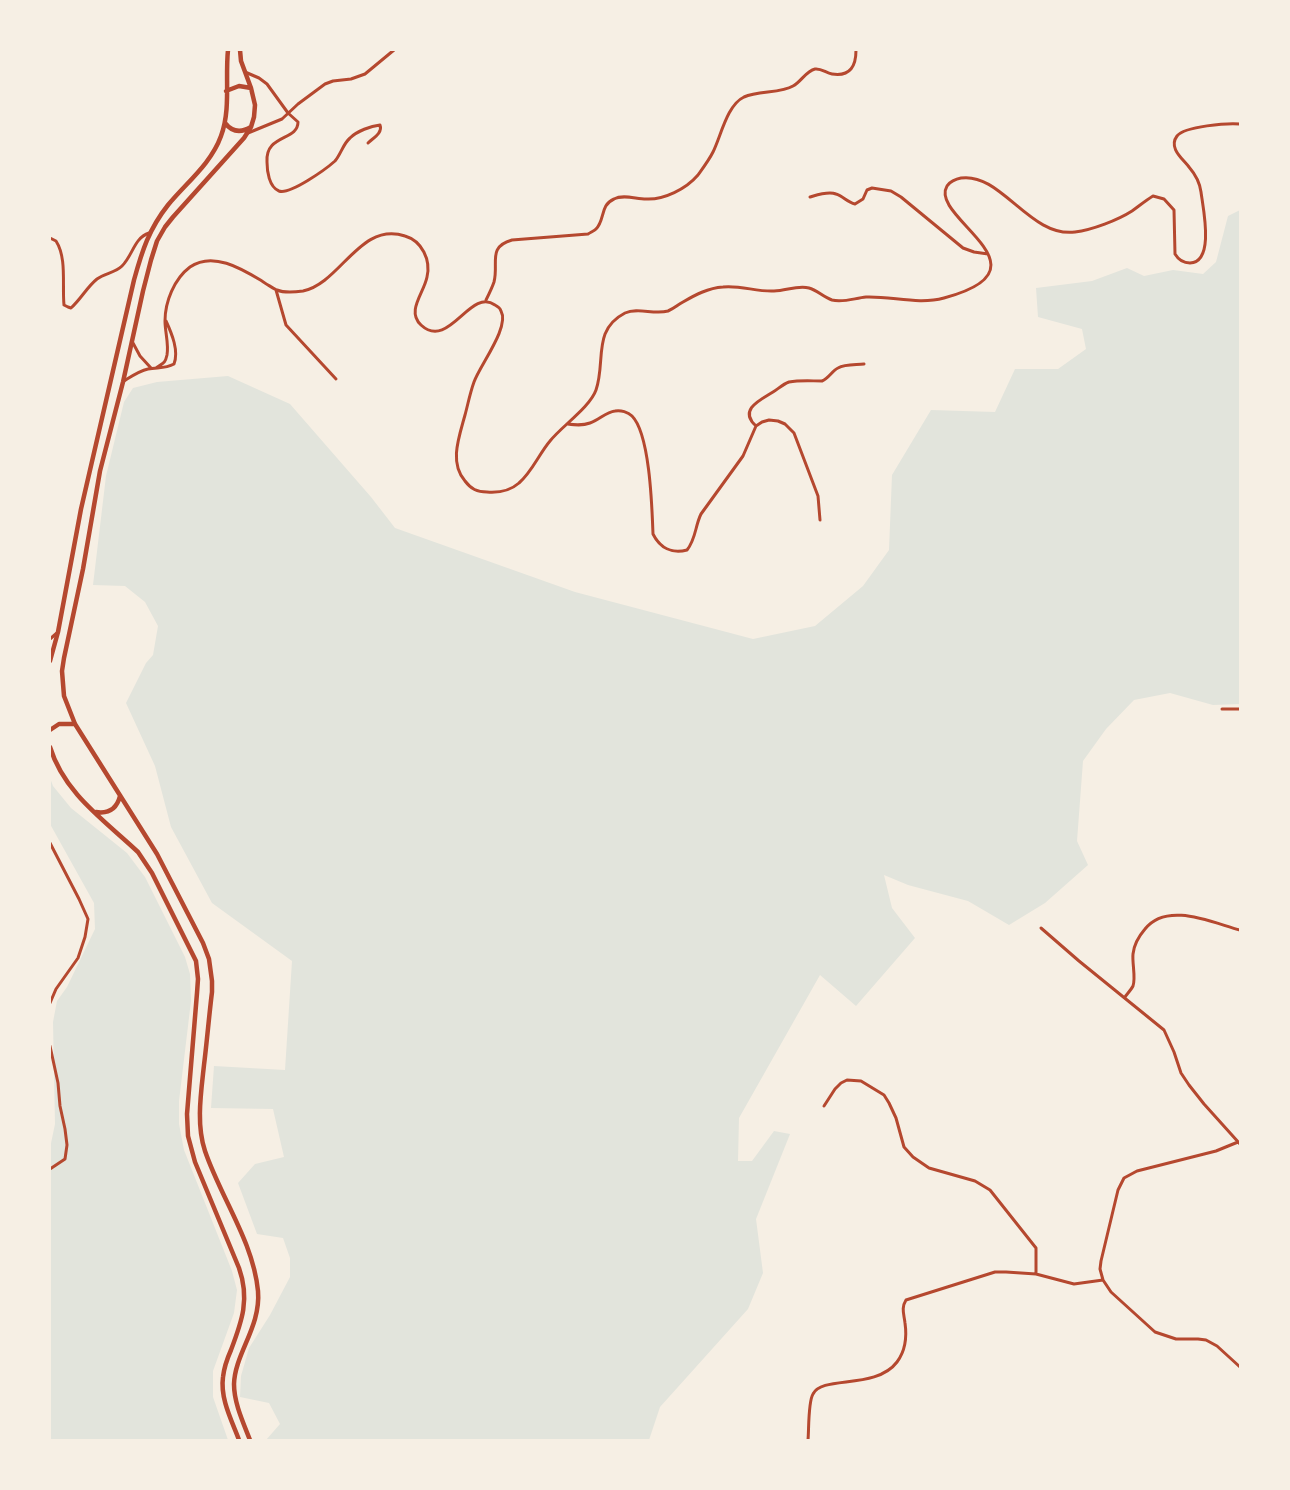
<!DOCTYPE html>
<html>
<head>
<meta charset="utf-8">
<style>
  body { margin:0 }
  #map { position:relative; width:1290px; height:1490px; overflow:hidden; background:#f6efe4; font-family:Rubik,sans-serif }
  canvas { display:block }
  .frame { position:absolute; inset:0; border:51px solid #f6efe4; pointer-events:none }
</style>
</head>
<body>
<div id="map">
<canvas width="1290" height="1490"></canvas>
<div class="frame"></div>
</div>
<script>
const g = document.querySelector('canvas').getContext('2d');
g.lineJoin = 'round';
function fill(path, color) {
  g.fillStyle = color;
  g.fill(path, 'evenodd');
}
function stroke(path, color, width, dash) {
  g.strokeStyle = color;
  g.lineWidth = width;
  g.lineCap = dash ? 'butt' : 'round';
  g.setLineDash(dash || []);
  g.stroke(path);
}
fill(new Path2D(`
  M1240,210V337L1239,340L1240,348V704L1213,705L1170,693L1134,700L1106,729L1083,761L1077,841L1088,865L1045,903L1009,925L968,901L908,885L884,875L892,908L915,938L856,1006L820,975L739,1118L738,1161H752L774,1131L790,1134L756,1219L763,1273L748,1309L660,1407L649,1440H266L280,1424L269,1403L240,1397L241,1376L249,1348L270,1315L290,1277V1258L283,1238L257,1234L238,1183L255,1164L284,1157L273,1109L211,1108L214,1066L285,1070L292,961L212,903L171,827L155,766L126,703L146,663L153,655L158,626L145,602L125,586L93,585L106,476L124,402L133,388L157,382L228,376L290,404L371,497L395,528L575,592L753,639L815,626L863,586L889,550L892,475L931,410L995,412L1015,369H1058L1086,349L1082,329L1038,317L1036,288L1092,281L1127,268L1144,276L1173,270L1203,274L1216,262L1228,216Z
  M50,778L53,786L71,808L127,853L145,877L185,957L190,974L191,1001L179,1101V1124L184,1150L232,1271L237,1290L234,1313L213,1371V1397L228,1440H50V1148L55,1124L53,1022L57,1001L67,987L95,929L94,903L50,824Z`), '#e2e4dc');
stroke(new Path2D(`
  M245,72L259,78L267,84L288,113L298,122C298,141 265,134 267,162C267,171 269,187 279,191C290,195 326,169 335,161C341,154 343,144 350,138C357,131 371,126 380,125C383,133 373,138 368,143
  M248,133L282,119L298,104L325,84L333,81L351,79L365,74L394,50
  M810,197C817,195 828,191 836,194C843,196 847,202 855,204L863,199L867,190L872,188L891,191L901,197L963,248L974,252L988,254
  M50,238L56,241C67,258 62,285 64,305L68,307L71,308C81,299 87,287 97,279C105,273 115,273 122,266C133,255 134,238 149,233
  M276,290L286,325L336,379
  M486,300C489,294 492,288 494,282C499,263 487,247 512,240L588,234C591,232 594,231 596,229C605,220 600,205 614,199C623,194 636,199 646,199C664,200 686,189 698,175C703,168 709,160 713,152C721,136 727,105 744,97C758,91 782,93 793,86C801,82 806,71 815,69C821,68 826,73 832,74C851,77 856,65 856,50
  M133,343L140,356L151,368
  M156,368C163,363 165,364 167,355C169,344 165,332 165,321C165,302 174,279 190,267C213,251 242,269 262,281C263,282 276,290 277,290C284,293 296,292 303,291C341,283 360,221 405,236C422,241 431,260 427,277C424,293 406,311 421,325C449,351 470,287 495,305C497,306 500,308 501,311C510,327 480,365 474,382C470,393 468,404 465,415C459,437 449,463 465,481C471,489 477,492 487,492C500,493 510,491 519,483C532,472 539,454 550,441C562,426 590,407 596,390C606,361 592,330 625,313C638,307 654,315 668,311C675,308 676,306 683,302C695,295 708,288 723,287C740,285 757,292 774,291C786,291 797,285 809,288C817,290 823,297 832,300C843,303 855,298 866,297C892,296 918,305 944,298C1057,268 928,218 947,186C949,182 956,179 961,178C1001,172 1030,238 1075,232C1092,230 1118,220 1132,211C1139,206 1145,201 1153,196L1164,199L1174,210L1175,254C1178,259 1183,263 1190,263C1215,262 1203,208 1201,192C1200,184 1195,174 1189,167C1183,159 1168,148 1177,136C1185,126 1228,123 1240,124
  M124,381C132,376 139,371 148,369C157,367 165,369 174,364C179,351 172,334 166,321
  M567,424C575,425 582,426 590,423C599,420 606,412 615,411C621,410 628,412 632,416C650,434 652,508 653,534C660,548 672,554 687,550C696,539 695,526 701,514L743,456L756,426L762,422L769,420L778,421L785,424L794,433L818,496L820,520
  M756,426C738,410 760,400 773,392C778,389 783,384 789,382C800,380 811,381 822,381C829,378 832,371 838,368C845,364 856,365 864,364
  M50,639L58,632
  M1222,709H1240
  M50,843L79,899L88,919L85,937L78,958L56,989L50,1003
  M1041,928L1079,961L1164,1030L1174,1052L1181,1073L1189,1085L1204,1104L1240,1144
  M1125,997C1127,994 1131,990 1133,986C1136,978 1132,963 1133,954C1134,944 1139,936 1145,929C1167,901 1213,923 1240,930
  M50,1046L58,1083L60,1106L65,1129L67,1145L65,1159L50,1169
  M824,1106L835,1089L841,1083L847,1080L861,1081L884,1095L889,1103L896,1118L904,1147L913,1157L929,1168L975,1181L990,1190L1036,1248V1274
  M1103,1280L1111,1292L1155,1332L1176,1339H1198L1206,1340L1217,1346L1240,1367
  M808,1440C809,1430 808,1402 813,1394C822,1375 876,1390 897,1362C906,1350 907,1337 905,1323C904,1314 901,1308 906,1300L995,1272H1006L1036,1274L1074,1284L1103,1280L1100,1269L1101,1261L1118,1190L1124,1178L1137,1171L1216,1151L1238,1142`), '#b5482f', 3);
stroke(new Path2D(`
  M240,50L241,61L251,88L255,105L254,117L251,127L244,138L173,217L165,227L157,241L151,260L143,291L123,382L100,471L83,569L64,658L62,671L64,696L75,724L157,854L203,943L209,959L212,981V992C209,1016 207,1041 204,1065C201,1093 196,1124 205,1151C221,1198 253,1241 258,1291C261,1327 235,1353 234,1384C234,1403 243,1422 250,1440
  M226,91L239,86L251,88
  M225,123C232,132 241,133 251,127
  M50,661L58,632L81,509L134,280C142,251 149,229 168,205C186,183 211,164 221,136C231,110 225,77 228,50
  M50,730L59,724H75
  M50,747C64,793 104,820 138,852L152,873L196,961L198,979L197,993L187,1114L188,1136L195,1162L239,1268C250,1299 242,1321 231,1350C227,1359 224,1368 223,1377C220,1399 232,1421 239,1440
  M96,812C109,814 117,808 120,796`), '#b5482f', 4.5);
</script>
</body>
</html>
